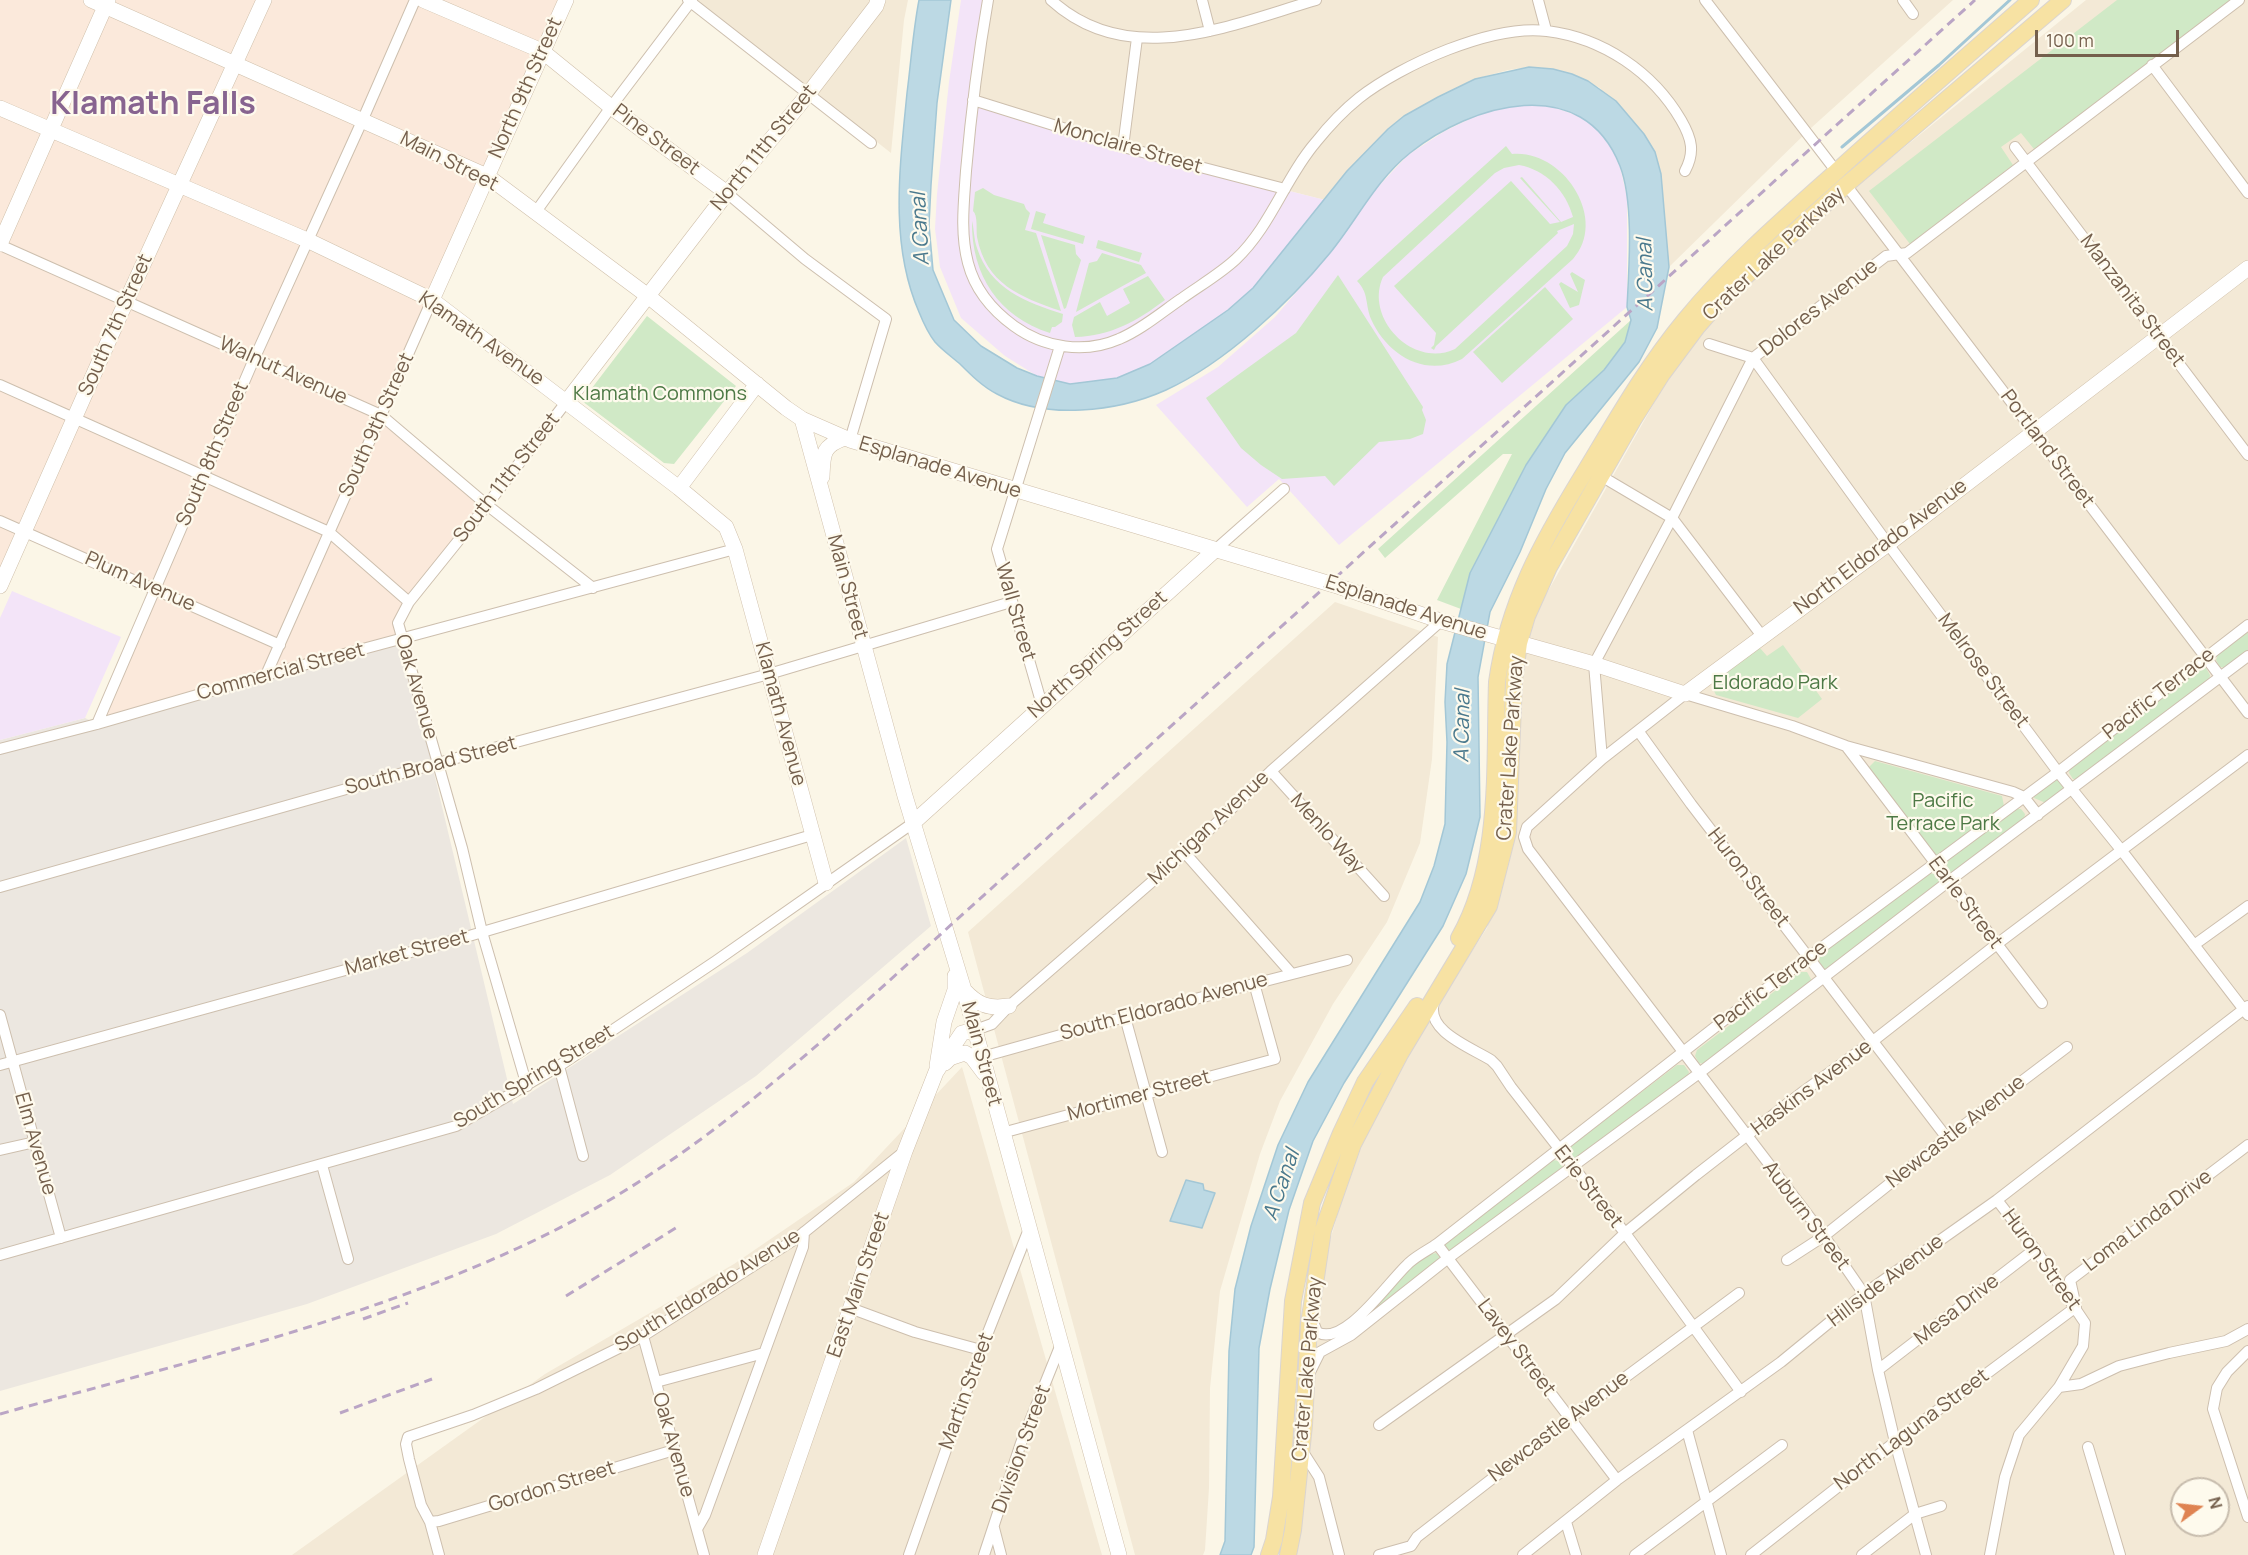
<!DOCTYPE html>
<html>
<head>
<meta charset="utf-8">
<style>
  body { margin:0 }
  #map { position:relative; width:2248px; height:1555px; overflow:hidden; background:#fbf6e7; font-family:Manrope,sans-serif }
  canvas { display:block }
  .north { position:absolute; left:2170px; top:1477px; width:60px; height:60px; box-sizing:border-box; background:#fefaed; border:2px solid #c7bcad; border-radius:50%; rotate:75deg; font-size:16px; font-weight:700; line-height:24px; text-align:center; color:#745f4c }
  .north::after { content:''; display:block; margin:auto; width:21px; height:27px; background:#df8352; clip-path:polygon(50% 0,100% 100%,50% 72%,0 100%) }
  .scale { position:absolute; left:2035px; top:30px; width:144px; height:27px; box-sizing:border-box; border:3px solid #745f4c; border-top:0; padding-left:8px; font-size:18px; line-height:21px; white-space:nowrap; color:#745f4c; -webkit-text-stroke:4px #fefaed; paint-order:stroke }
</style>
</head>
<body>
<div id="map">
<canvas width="2248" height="1555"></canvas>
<div class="north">N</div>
<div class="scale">100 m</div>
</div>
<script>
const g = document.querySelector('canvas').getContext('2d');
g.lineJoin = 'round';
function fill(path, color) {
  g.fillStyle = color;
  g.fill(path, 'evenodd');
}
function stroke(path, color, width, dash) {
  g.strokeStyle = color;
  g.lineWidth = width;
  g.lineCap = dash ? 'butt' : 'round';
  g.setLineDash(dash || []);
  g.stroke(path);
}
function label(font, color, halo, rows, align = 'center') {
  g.font = font + ' Manrope,sans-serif';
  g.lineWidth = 4.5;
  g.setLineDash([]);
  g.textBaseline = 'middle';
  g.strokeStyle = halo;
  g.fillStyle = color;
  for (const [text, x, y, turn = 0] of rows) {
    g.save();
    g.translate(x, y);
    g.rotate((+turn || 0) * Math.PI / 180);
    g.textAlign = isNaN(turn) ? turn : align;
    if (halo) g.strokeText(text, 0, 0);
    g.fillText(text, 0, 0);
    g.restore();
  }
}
fill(new Path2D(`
  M696,0H908L904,20L891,153Z
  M983,0H1953L1811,128L1669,267L1661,174L1600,88L1572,74L1553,69L1529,67L1508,70L1475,79L1438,97L1404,116L1388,129L1347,171L1325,200L1063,134L968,104Z
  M2086,0H2248V1555H1296L1319,1278L1367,1114L1487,928L1514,837L1521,639L1697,327L1859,184ZM2182,1489H2218V1525H2182Z
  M1335,602L1438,637L1432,759L1420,843L1387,922L1333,1004L1280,1101L1260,1154L1220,1291L1210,1388L1209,1488L1205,1550L1203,1555H1135L968,932Z
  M962,1067L1102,1555H292L545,1374L734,1264L854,1182Z`), '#f3e9d6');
fill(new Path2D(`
  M0,0H566L381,415L487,505L403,612L402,639L97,724L154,588L24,532L0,586Z`), '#fbe9db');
fill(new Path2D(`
  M402,639L513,1104L747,953L906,838L931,926L756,1076L610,1175L496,1234L307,1304L0,1391V740L85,718L98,724Z`), '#ece7e0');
fill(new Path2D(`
  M961,0H983L969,104L1063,134L1325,200L1253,288L1228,310L1150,364L1117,378L1086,382L1070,384L1037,376L1005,356L961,318L940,267L935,229L937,194L949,82Z
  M1525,104L1550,106L1576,115L1589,122L1603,136L1613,151L1620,167L1627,197V307L1339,545L1279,479L1247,507L1156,405L1218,367L1275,317L1330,253L1375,190L1408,155L1445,131L1484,112Z
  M12,591L121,637L85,718L0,740V618Z`), '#f3e4f8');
fill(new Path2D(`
  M2117,0H2234L2034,149L2021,133L2001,147L2013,165L1910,244L1869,191Z
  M1506,146L1512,154C1563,149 1609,219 1573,259L1462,359C1425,378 1387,355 1371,319C1365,304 1369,293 1357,281ZM1519,165C1546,170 1566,191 1573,217L1561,222L1522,177L1520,178L1560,222L1550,224L1511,181L1394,286L1436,333L1434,345L1431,348L1434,350L1436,346L1558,233L1557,231L1574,224L1573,234L1567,246L1455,349C1413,369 1364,318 1383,277L1495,173L1504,168Z
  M983,188L994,195L1024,204L1026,209L1030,213L1025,230L1036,233L1061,311C1020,297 986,284 977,237C976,229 978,215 973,211L975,192Z
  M1036,211L1046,214L1043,223L1085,236L1083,244L1031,229Z
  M972,221C974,228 974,240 977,248C990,289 1026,302 1063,314L1062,322L1055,327H1052L1050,333C999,317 971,275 972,221Z
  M1041,235L1075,245L1076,254L1081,260L1066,308L1064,309Z
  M1098,240L1142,253L1139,262L1096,248Z
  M1102,253L1141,265L1146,273L1076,312L1089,263L1097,261Z
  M1572,272L1585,280L1579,305L1570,308L1559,284L1561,282L1578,292L1570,274Z
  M1338,275L1423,407L1422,410L1426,420L1423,434L1410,439L1379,442L1334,486L1325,476L1282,479L1261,465L1241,448L1206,398L1296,333Z
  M1148,276L1165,300C1137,321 1111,336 1075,337L1072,325L1074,317L1100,302L1107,316L1130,303L1123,289Z
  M1545,287L1573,319L1502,383L1473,352Z
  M647,316L736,386L674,464L664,463L582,401Z
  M1631,320L1625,342L1604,370L1566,405L1526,465L1470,573L1461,609L1437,600L1512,454H1503L1385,558L1378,549Z
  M2248,631V651L2226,668L2220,667L2216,660L2218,654Z
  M1783,645L1822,699L1798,718L1716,695L1712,687L1714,682L1759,647L1767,656Z
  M2200,668H2206L2210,675L2209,681L2080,779H2073L2069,773L2070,766Z
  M1875,761L2002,796L2004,806L1937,860L1868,768Z
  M2053,780H2059L2064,786V791L2046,803L2034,798L2035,792Z
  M2015,809H2021L2025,814L2024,820L1954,874L1949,872L1946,862Z
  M1929,873L1935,874L1940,880L1939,886L1830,969H1824L1819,962L1820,955Z
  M1800,972H1807L1811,979L1810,985L1705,1064L1699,1063L1695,1056L1697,1050Z
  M1677,1065H1684L1689,1072L1687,1078L1580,1160H1573L1568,1154L1571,1146Z
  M1553,1160L1559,1161L1563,1166L1561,1172L1448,1254L1444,1248L1446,1241Z
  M1436,1253L1440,1258V1263L1374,1313L1372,1311C1387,1295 1415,1256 1436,1253Z`), '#d0e9c6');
const water = new Path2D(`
  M919,0H951L937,103L931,185L929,225L933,270L954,320L981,346L1017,368L1037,376L1070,384L1086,382L1117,378L1150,364L1228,310L1253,288L1347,171L1388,129L1404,116L1438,97L1475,79L1529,67L1553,69L1572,74L1588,81L1616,101L1644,134L1655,152L1661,174L1669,267L1657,328L1639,362L1565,453L1546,489L1520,552L1490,612L1478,677L1480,817L1466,874L1443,926L1344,1083L1313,1141L1289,1210L1270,1289L1259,1348L1254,1547L1251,1555H1220L1225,1541L1229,1351L1235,1289L1251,1226L1278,1145L1308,1082L1420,902L1434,866L1445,824L1447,742L1445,702L1447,664L1470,573L1526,465L1566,405L1604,370L1625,342L1631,320L1627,307C1629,268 1634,202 1620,166C1583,71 1471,104 1410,153C1376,180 1357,220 1330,253C1290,302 1225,363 1166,390C1117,412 1045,420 997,394C983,387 971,375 960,364C952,357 942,350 935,342C928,333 923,322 919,312C889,243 900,166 907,93C911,62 913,31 919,0Z
  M1186,1180L1203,1184L1204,1190L1215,1193L1202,1228L1170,1221Z`);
fill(water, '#bcd9e4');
stroke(water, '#a3c7d6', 1.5);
stroke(new Path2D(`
  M1842,147L1939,65L2010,0`), '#a3c7d6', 3);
const street = new Path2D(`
  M688,0L871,143
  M988,0C978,57 971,114 966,171C964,201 960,233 968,263C975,290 992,310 1014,326C1044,348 1085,354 1119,339C1141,330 1162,312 1181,299C1199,286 1220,274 1236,259C1271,226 1285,178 1316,142C1328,127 1344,110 1359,98C1401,65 1492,24 1547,31C1603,38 1653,72 1681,120C1692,139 1695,152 1685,171
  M1051,0C1129,71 1230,25 1316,0
  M1202,0L1210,31
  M1538,0L1546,30
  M1705,0L1836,171
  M1903,0L1913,14
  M2152,65L2248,193
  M973,100L1127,148L1285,189
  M1123,147L1137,38
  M2015,147L2248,455
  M1846,185L2248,713
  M727,193L805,259L886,319L850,440
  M535,213L611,107L692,0
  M0,245L381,415L487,505L593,588
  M1709,344L1753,358L1888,544L2058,772L2122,851L2248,1015
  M0,385L329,532L409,602L398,623L462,848L482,932L527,1086
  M1601,476L1672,518L1762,636
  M0,521L280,645
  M1215,550L1284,489
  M409,602L487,505L567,401
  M266,675L432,300
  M1042,705L997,549L1060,346
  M97,724L251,366L363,119L415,0
  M1639,732L1691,804L1947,1138
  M1846,746L2042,1003
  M0,749L97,724L266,675L735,549
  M1602,759L1594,664L1672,518L1753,358L1886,256L1907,253L2239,0
  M1271,771L1384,896
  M1185,853L1291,973
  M0,887L438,763L769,674L1011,602
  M2194,945L2248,906
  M1434,1002C1425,1031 1470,1047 1491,1060L1497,1066L1511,1087L1625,1233L1741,1392
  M0,1015L61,1238
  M1125,1017L1162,1152
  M975,1030L992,1024L1009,1006L1185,853L1271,771L1441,621
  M982,1057L1125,1017L1347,960
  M0,1065L469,936L812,835
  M559,1066L583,1156
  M1002,1133L1275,1059L1254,983
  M0,1150L35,1142
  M322,1165L348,1259
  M1437,1244L1617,1480
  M0,1255L456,1126L559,1066L716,961L913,823
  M1787,1260L1824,1236L1947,1138L2067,1047
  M850,1308L915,1332L981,1350
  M1312,1319L1317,1332C1345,1348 1390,1279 1410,1262C1418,1255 1428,1250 1437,1244L1728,1017L2058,772L2248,625
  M643,1336L704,1555
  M2248,1351L2227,1372L2217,1388L2213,1409L2248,1517
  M1878,1370L2035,1249
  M1309,1374L1320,1352L1351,1335L1447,1259L1698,1074L1949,881L2248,656
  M656,1382L764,1353
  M2059,1387L2081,1384L2119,1366L2169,1353L2226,1341L2248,1329
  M1379,1425L1556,1299L1625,1233L1696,1175L1804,1091L1873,1041L1997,944L2248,755
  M1687,1430L1721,1555
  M2088,1447L2120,1555
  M1301,1449L1319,1477L1339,1555
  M430,1522L439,1521L674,1450
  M1566,1522L1576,1555
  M994,1528L1001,1555
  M697,1529L705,1515L803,1247L804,1232
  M439,1555L430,1522L421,1505L409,1459L406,1444L408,1437L473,1415L536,1389L643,1336L797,1238L905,1151
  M909,1555L981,1350L1029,1229
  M984,1555L1021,1443L1061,1344
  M1379,1555L1411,1546L1417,1537L1569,1419L1739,1293
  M1523,1555L1617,1480L1781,1362L1864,1294L1997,1200L2248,1006
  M1635,1555L1782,1445
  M1751,1555L1895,1442L2076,1307L2070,1280L2248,1145
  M1862,1555L1915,1514L1941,1506
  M1926,1555L1895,1442L1878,1370L1864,1294L1824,1236L1528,849L1524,837L1527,827L1602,759L1685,694L1792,726L1846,746L2013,792L2024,797L2038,815
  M1990,1555L2005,1477L2019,1435L2059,1387L2083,1346L2085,1323L2035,1249L1997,1200`);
const secondary = new Path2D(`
  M91,0L487,176L648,296L786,408L802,419L850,440L1334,585L1441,621L1594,664L1685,694L1888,544L2248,268
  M423,0L542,51L611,107L727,193
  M0,108L307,240L432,300L679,488L726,527L735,549L826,883
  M0,244L108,0
  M432,300L566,0
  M567,401L727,193L809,93L876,6L878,0
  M802,419L905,796L964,990L1119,1555
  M822,477C823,454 822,446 845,438
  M679,488L757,384
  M0,586L120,315L264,0
  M913,823L1215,550
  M964,990C978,1005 988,1009 1009,1006
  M945,1063L950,1058L965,1053L972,1057L984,1073
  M937,1066L944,1022L955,990V976
  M765,1555L905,1151L936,1072L962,1033L975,1030`);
const primary = new Path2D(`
  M1459,938C1502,862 1494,766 1497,682C1508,603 1542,542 1583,475C1615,422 1646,367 1685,320C1730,265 1784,218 1837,171C1901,113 1966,57 2031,0
  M1269,1555L1274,1540L1281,1497L1293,1301L1312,1203L1341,1133L1365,1082L1417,1006
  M1288,1555L1293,1530L1304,1425L1309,1324L1323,1230L1353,1144L1400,1054L1489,906L1508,832L1514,680L1519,643L1527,616L1549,567L1633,420L1662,374L1697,327L1725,295L1846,185L2063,0`);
stroke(street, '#cdbfae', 12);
stroke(secondary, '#d0c0ab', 16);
stroke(primary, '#dbd5d0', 18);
stroke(street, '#fff', 10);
stroke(secondary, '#fff', 15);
stroke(primary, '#f7e2a3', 16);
stroke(new Path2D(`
  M566,1296L679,1226
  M363,1319L408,1303
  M340,1413L432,1379
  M0,1414C175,1365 352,1324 518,1248C644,1191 747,1108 849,1017L1975,0`), '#baa5c5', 3, [9, 6]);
label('20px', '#745f4c', '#fefaed', [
  ["North 9th Street",526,88,-66],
  ["Pine Street",656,140,37],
  ["Monclaire Street",1128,147,16],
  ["North 11th Street",764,148,-51],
  ["Main Street",449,162,27],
  ["Crater Lake Parkway",1774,254,-43],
  ["Manzanita Street",2132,301,53],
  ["Dolores Avenue",1819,308,-38],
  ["South 7th Street",116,325,-66],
  ["Klamath Avenue",481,339,35],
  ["Walnut Avenue",283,371,24],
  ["South 9th Street",377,425,-66],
  ["Portland Street",2047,449,53],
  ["South 8th Street",213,454,-67],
  ["Esplanade Avenue",940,468,17],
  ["South 11th Street",507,478,-52],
  ["North Eldorado Avenue",1881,547,-37],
  ["Plum Avenue",140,582,24],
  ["Main Street",847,587,75],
  ["Esplanade Avenue",1406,608,18],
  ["Wall Street",1015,612,74],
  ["North Spring Street",1098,655,-42],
  ["Melrose Street",1983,671,53],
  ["Commercial Street",281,672,-15],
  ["Oak Avenue",416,687,74],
  ["Pacific Terrace",2159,694,-38],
  ["Klamath Avenue",780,714,75],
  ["Crater Lake Parkway",1511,748,-86],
  ["South Broad Street",431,766,-15],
  ["Michigan Avenue",1209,828,-43],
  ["Menlo Way",1327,834,48],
  ["Huron Street",1748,878,52],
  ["Earle Street",1965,903,53],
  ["Market Street",407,953,-15],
  ["Pacific Terrace",1771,986,-37],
  ["South Eldorado Avenue",1164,1007,-15],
  ["Main Street",981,1054,75],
  ["South Spring Street",534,1077,-31],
  ["Haskins Avenue",1812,1088,-37],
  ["Mortimer Street",1139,1096,-15],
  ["Newcastle Avenue",1956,1132,-38],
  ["Elm Avenue",35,1144,74],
  ["Erie Street",1588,1187,52],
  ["Auburn Street",1806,1216,53],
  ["Loma Linda Drive",2148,1221,-37],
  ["Huron Street",2041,1260,54],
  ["Hillside Avenue",1886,1281,-37],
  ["East Main Street",859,1285,-71],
  ["South Eldorado Avenue",708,1291,-32],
  ["Mesa Drive",1957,1310,-38],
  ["Lavey Street",1516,1348,53],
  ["Crater Lake Parkway",1308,1369,-85],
  ["Martin Street",967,1391,-70],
  ["Newcastle Avenue",1559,1427,-37],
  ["North Laguna Street",1912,1430,-37],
  ["Oak Avenue",673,1445,74],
  ["Division Street",1022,1449,-70],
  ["Gordon Street",552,1487,-17]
]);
label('20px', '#4d7945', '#fefaed', [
  ["Klamath Commons",660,394],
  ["Eldorado Park",1775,683],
  ["Pacific",1943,801],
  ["Terrace Park",1943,824]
]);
label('italic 21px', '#4a798d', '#fefaed', [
  ["A Canal",921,229,-93],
  ["A Canal",1646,275,-91],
  ["A Canal",1463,726,-89],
  ["A Canal",1282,1185,-71]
]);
label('bold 32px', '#876490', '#fefaed', [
  ["Klamath Falls",153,105]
]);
</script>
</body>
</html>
